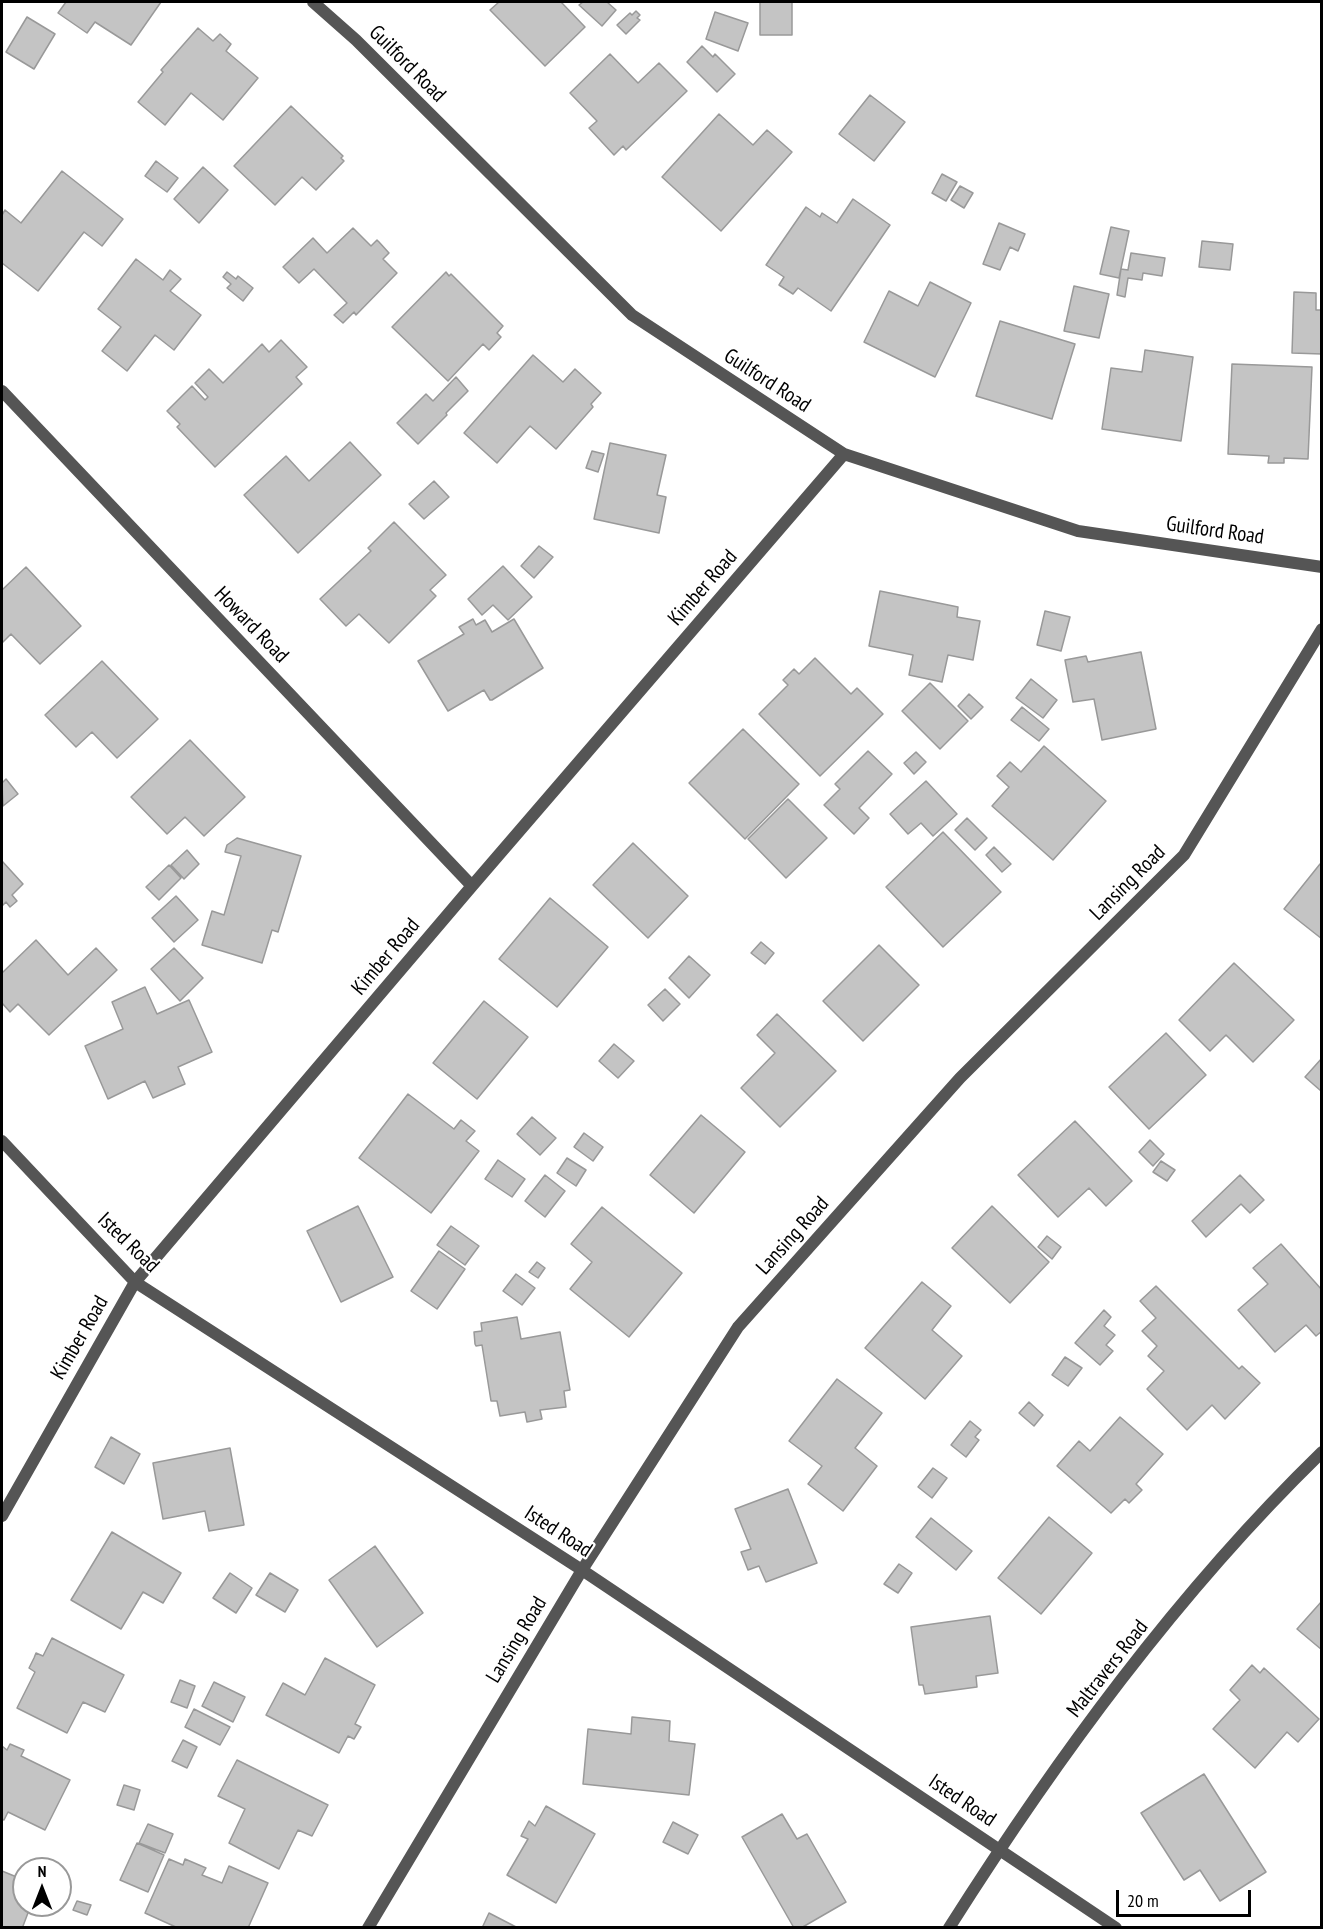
<!DOCTYPE html>
<html>
<head>
<meta charset="utf-8">
<style>
  body { margin:0 }
  #map { position:relative; width:1323px; height:1929px; overflow:hidden; background:#fff; font-family:"PT Sans Narrow",sans-serif }
  canvas { display:block }
  .frame { position:absolute; inset:0; border:3px solid #000; pointer-events:none }
  .north { position:absolute; left:12px; top:1857px; width:60px; height:60px; box-sizing:border-box; background:#fff; border:2px solid #999; border-radius:50%; rotate:0deg; font-size:16px; font-weight:700; line-height:24px; text-align:center; color:#000 }
  .north::after { content:''; display:block; margin:auto; width:21px; height:27px; background:#000; clip-path:polygon(50% 0,100% 100%,50% 72%,0 100%) }
  .scale { position:absolute; left:1116px; top:1890px; width:135px; height:27px; box-sizing:border-box; border:3px solid #000; border-top:0; padding-left:8px; font-size:18px; line-height:21px; white-space:nowrap; color:#000; -webkit-text-stroke:4px #fff; paint-order:stroke }
</style>
</head>
<body>
<div id="map">
<canvas width="1323" height="1929"></canvas>
<div class="frame"></div>
<div class="north">N</div>
<div class="scale">20 m</div>
</div>
<script>
const g = document.querySelector('canvas').getContext('2d');
g.lineJoin = 'round';
function fill(path, color) {
  g.fillStyle = color;
  g.fill(path, 'evenodd');
}
function stroke(path, color, width, dash) {
  g.strokeStyle = color;
  g.lineWidth = width;
  g.lineCap = dash ? 'butt' : 'round';
  g.setLineDash(dash || []);
  g.stroke(path);
}
function label(font, color, halo, rows, align = 'center') {
  g.font = font + ' "PT Sans Narrow",sans-serif';
  g.lineWidth = 4.5;
  g.setLineDash([]);
  g.textBaseline = 'middle';
  g.strokeStyle = halo;
  g.fillStyle = color;
  for (const [text, x, y, turn = 0] of rows) {
    g.save();
    g.translate(x, y);
    g.rotate((+turn || 0) * Math.PI / 180);
    g.textAlign = isNaN(turn) ? turn : align;
    if (halo) g.strokeText(text, 0, 0);
    g.fillText(text, 0, 0);
    g.restore();
  }
}
const building = new Path2D(`
  M66,2H161L131,45L95,22L87,33L58,13Z
  M499,2H561L585,27L545,66L490,10Z
  M583,2H607L616,10L602,26L579,5Z
  M760,2H792V35H760Z
  M636,11L640,15L637,18L640,20L626,34L617,25L630,13L632,15Z
  M715,12L748,23L738,51L706,39Z
  M27,17L55,34L34,69L6,52Z
  M198,28L213,41L220,34L231,44L226,51L258,78L223,120L191,93L165,125L138,102L163,72L161,70Z
  M702,46L713,57L715,54L735,74L717,92L687,62Z
  M610,54L638,83L659,63L687,91L626,150L623,146L614,155L589,128L597,121L570,93Z
  M870,95L905,122L874,161L839,134Z
  M291,106L343,156L341,158L344,161L316,190L302,177L275,205L234,166Z
  M719,114L753,145L767,130L792,152L721,231L662,177Z
  M156,161L178,178L167,192L145,176Z
  M203,167L228,190L199,223L174,199Z
  M62,171L123,219L102,246L84,232L38,291L2,263V215L5,210L21,223Z
  M942,174L957,182L946,201L932,193Z
  M960,186L973,193L964,208L951,200Z
  M853,199L890,225L831,311L798,288L793,294L779,285L784,277L766,265L806,207L820,217L822,213L837,223Z
  M999,223L1025,234L1018,251L1010,247L1000,270L983,264Z
  M1111,227L1129,231L1119,278L1100,274Z
  M353,228L371,246L377,240L379,242L389,253L383,259L397,273L356,315L354,312L343,323L334,315L347,303L314,269L299,283L283,267L313,238L327,253Z
  M1202,241L1233,244L1230,270L1199,267Z
  M1131,253L1165,258L1162,276L1143,273L1142,280L1128,278L1125,297L1117,295L1121,269L1128,270Z
  M136,259L163,280L170,270L181,279L170,291L201,315L174,350L155,335L127,371L102,351L121,327L98,309Z
  M227,272L236,279L238,276L253,288L243,301L227,288L231,284L223,277Z
  M446,272L449,276L451,274L503,326L497,333L501,337L489,350L483,344L448,381L392,327Z
  M930,282L971,303L935,377L864,342L889,291L918,306Z
  M1074,286L1109,294L1099,338L1064,331Z
  M1294,292L1316,293V310H1322V354L1292,353Z
  M1000,321L1075,344L1052,419L976,396Z
  M281,340L307,367L296,377L302,384L215,467L177,427L180,424L167,411L192,386L205,400L208,397L195,383L209,369L223,383L262,344L269,352Z
  M1145,350L1193,357L1181,441L1102,429L1111,368L1142,372Z
  M533,355L563,382L575,369L601,393L591,404L593,407L556,449L530,426L497,463L464,433Z
  M1232,364L1312,367L1308,459L1284,458V463H1268L1269,456L1228,454Z
  M456,377L468,391L446,413L447,415L418,444L397,423L426,394L433,401Z
  M350,442L381,475L298,553L244,495L286,456L309,481Z
  M610,443L666,455L657,495L666,497L659,533L594,519Z
  M592,451L604,454L598,472L586,468Z
  M434,481L449,497L424,519L409,504Z
  M394,522L446,575L430,590L436,596L389,643L359,614L346,626L320,599L371,551L368,548Z
  M539,546L553,557L534,578L521,566Z
  M503,566L532,597L508,620L493,605L482,615L468,599Z
  M26,567L81,626L40,664L11,634L2,643V590Z
  M880,591L958,607L957,617L980,621L973,660L948,655L942,682L909,675L913,655L869,646Z
  M1045,611L1070,617L1061,651L1037,645Z
  M473,619L476,625L485,620L492,632L514,619L543,668L492,700H490L484,690L448,711L418,661L464,634L459,627Z
  M1141,652L1156,729L1102,740L1094,699L1073,702L1065,660L1086,656L1088,662Z
  M815,658L851,694L857,688L883,714L820,776L759,714L788,685L783,680L794,669L799,674Z
  M102,661L158,719L117,758L92,732L76,747L45,715Z
  M1031,679L1057,700L1043,718L1016,698Z
  M930,683L968,721L940,749L902,711Z
  M969,694L983,707L971,719L958,706Z
  M1022,707L1049,729L1039,741L1011,720Z
  M743,729L799,784L745,839L689,783Z
  M190,740L245,797L204,836L185,817L167,834L131,797Z
  M1044,746L1106,801L1053,860L992,806L1009,787L997,776L1010,762L1021,772Z
  M868,751L892,774L859,808L869,818L854,834L824,805L840,789L835,784Z
  M916,752L926,762L914,774L904,763Z
  M6,779L18,794L3,806L2,783Z
  M926,781L957,814L933,836L921,823L908,834L890,814Z
  M788,799L827,838L786,878L748,839Z
  M967,818L987,838L975,850L955,830Z
  M943,832L1001,892L943,947L886,887Z
  M237,838L301,856L278,932L272,930L262,963L202,945L212,911L224,915L241,856L225,852L227,845Z
  M633,843L688,896L648,938L593,885Z
  M994,847L1011,864L1002,872L986,855Z
  M187,850L199,864L184,879L171,865Z
  M2,861L23,884L12,895L17,901L10,907L6,902L2,906Z
  M1320,864L1322,865V939L1284,909Z
  M169,865L181,878L159,900L146,887Z
  M176,896L198,920L174,942L152,918Z
  M550,898L608,947L557,1007L499,959Z
  M36,940L68,975L96,948L117,970L49,1035L18,1004L10,1012L2,1003V973Z
  M761,942L774,953L765,964L751,953Z
  M879,945L919,985L863,1041L823,1001Z
  M174,948L203,978L180,1001L151,969Z
  M689,956L710,975L689,998L669,978Z
  M1234,963L1294,1020L1253,1062L1226,1035L1210,1051L1179,1020Z
  M145,987L157,1014L189,1000L212,1052L178,1067L185,1084L153,1098L145,1081L108,1099L85,1046L123,1029L112,1002Z
  M665,989L680,1004L663,1021L648,1005Z
  M484,1001L528,1037L477,1099L433,1063Z
  M777,1014L836,1071L780,1127L741,1088L775,1053L757,1035Z
  M1166,1033L1206,1075L1149,1129L1109,1087Z
  M614,1044L634,1061L618,1078L599,1061Z
  M1322,1058V1091H1321L1305,1077Z
  M408,1094L454,1129L461,1120L475,1131L466,1141L479,1151L431,1213L359,1158Z
  M701,1115L745,1152L694,1213L650,1175Z
  M532,1117L556,1138L540,1155L517,1134Z
  M1075,1121L1132,1181L1106,1206L1089,1188L1058,1217L1018,1175Z
  M584,1133L603,1147L593,1161L574,1147Z
  M1150,1140L1164,1154L1153,1166L1139,1152Z
  M567,1158L586,1170L576,1186L557,1173Z
  M498,1160L525,1179L512,1197L485,1179Z
  M1161,1161L1175,1170L1167,1181L1153,1172Z
  M545,1175L565,1191L545,1217L525,1201Z
  M1240,1175L1264,1200L1250,1213L1241,1204L1206,1237L1192,1221Z
  M358,1206L393,1277L341,1302L307,1231Z
  M992,1206L1049,1262L1010,1303L952,1248Z
  M602,1207L682,1273L629,1337L570,1289L592,1262L571,1244Z
  M451,1226L479,1246L465,1265L437,1245Z
  M1047,1236L1061,1247L1052,1259L1038,1247Z
  M1281,1244L1322,1290V1331L1316,1336L1306,1325L1275,1352L1238,1310L1268,1284L1253,1268Z
  M439,1251L465,1269L437,1309L411,1291Z
  M537,1262L545,1268L538,1278L529,1272Z
  M516,1274L535,1288L522,1305L503,1291Z
  M922,1282L951,1306L932,1330L962,1356L925,1399L865,1348Z
  M1156,1286L1239,1369L1242,1366L1260,1383L1225,1419L1212,1405L1187,1430L1147,1389L1164,1371L1148,1356L1157,1346L1142,1331L1156,1318L1140,1301Z
  M1104,1310L1111,1317L1104,1326L1115,1335L1106,1345L1113,1351L1100,1365L1075,1343Z
  M517,1317L521,1339L560,1332L570,1390L564,1391L566,1407L540,1410L542,1419L527,1422L525,1412L500,1416L497,1401H491L482,1345L476,1346L475,1344L474,1332L482,1331L481,1323Z
  M1065,1357L1082,1368L1068,1386L1052,1375Z
  M837,1379L882,1413L855,1448L877,1466L843,1511L808,1484L822,1466L789,1441Z
  M1029,1402L1043,1415L1034,1426L1019,1413Z
  M1120,1417L1163,1454L1136,1484L1142,1490L1129,1503L1125,1499L1111,1513L1057,1466L1079,1441L1090,1451Z
  M970,1421L981,1430L975,1437L979,1440L966,1457L951,1445Z
  M111,1437L140,1454L124,1484L95,1467Z
  M230,1448L244,1525L209,1531L205,1511L163,1519L153,1463Z
  M933,1468L947,1478L932,1498L918,1487Z
  M788,1489L817,1563L766,1582L759,1566L748,1570L741,1552L751,1549L735,1509Z
  M1049,1517L1092,1553L1041,1614L998,1578Z
  M931,1518L972,1551L956,1570L916,1537Z
  M112,1532L181,1573L163,1603L143,1592L121,1629L71,1600Z
  M375,1546L423,1613L377,1647L329,1580Z
  M899,1564L912,1573L898,1593L884,1584Z
  M230,1573L252,1588L236,1613L213,1598Z
  M270,1573L298,1590L285,1612L256,1595Z
  M1322,1601V1650L1297,1629Z
  M990,1616L998,1673L976,1676L977,1687L925,1694L923,1685H919L911,1627Z
  M52,1638L124,1675L105,1712L83,1702L67,1733L17,1708L35,1672L29,1668L34,1658L36,1653L43,1656Z
  M325,1658L375,1685L355,1724L361,1727L354,1739L348,1736L339,1753L266,1715L283,1683L305,1695Z
  M1252,1665L1260,1673L1264,1668L1319,1719L1298,1742L1287,1732L1255,1768L1213,1729L1240,1700L1230,1690Z
  M180,1680L195,1686L187,1708L171,1702Z
  M214,1682L245,1697L233,1722L202,1706Z
  M194,1709L230,1727L220,1745L185,1727Z
  M632,1717L670,1721L669,1741L695,1744L689,1795L583,1784L588,1729L631,1734Z
  M183,1740L197,1747L187,1768L172,1761Z
  M10,1744L24,1750L21,1756L70,1780L45,1830L8,1812L4,1820L2,1819V1746L7,1750Z
  M237,1760L328,1805L312,1836L298,1830L279,1869L229,1843L245,1809L218,1796Z
  M1204,1774L1266,1872L1220,1901L1200,1870L1184,1880L1141,1813Z
  M124,1785L140,1790L134,1810L117,1805Z
  M546,1806L595,1834L556,1903L507,1875L528,1839L521,1836L529,1821L535,1826Z
  M782,1814L797,1839L807,1834L846,1902L801,1928H794L742,1837Z
  M673,1822L698,1835L688,1854L663,1842Z
  M148,1824L173,1834L165,1853L139,1843Z
  M137,1843L164,1855L148,1892L120,1880Z
  M169,1859L183,1865L185,1859L206,1868L202,1875L222,1883L229,1866L268,1883L248,1928H178L145,1913Z
  M2,1871L24,1880V1905H31L23,1926L26,1928H2Z
  M77,1901L91,1905L87,1915L73,1910Z
  M489,1913L518,1928H482Z`);
fill(building, '#c4c4c4');
stroke(building, '#999', 1.5);
stroke(new Path2D(`
  M313,2L356,40L632,315L844,454L1078,531L1322,567
  M2,391L472,886
  M2,1141L135,1282L582,1570L1116,1928
  M2,1516L135,1282L472,886L844,454
  M368,1928L582,1570L738,1327L960,1078L1184,855L1322,629
  M949,1928C1056,1759 1178,1592 1322,1452`), '#555', 12);
label('21px', '#000', '#fff', [
  ["Guilford Road",407,64,45],
  ["Guilford Road",767,381,33],
  ["Guilford Road",1215,531,8],
  ["Kimber Road",703,588,-49],
  ["Howard Road",251,625,46],
  ["Lansing Road",1128,883,-45],
  ["Kimber Road",386,957,-50],
  ["Lansing Road",793,1236,-48],
  ["Isted Road",128,1243,44],
  ["Kimber Road",80,1338,-60],
  ["Isted Road",558,1532,33],
  ["Lansing Road",517,1640,-59],
  ["Maltravers Road",1108,1669,-52],
  ["Isted Road",962,1801,34]
]);
</script>
</body>
</html>
